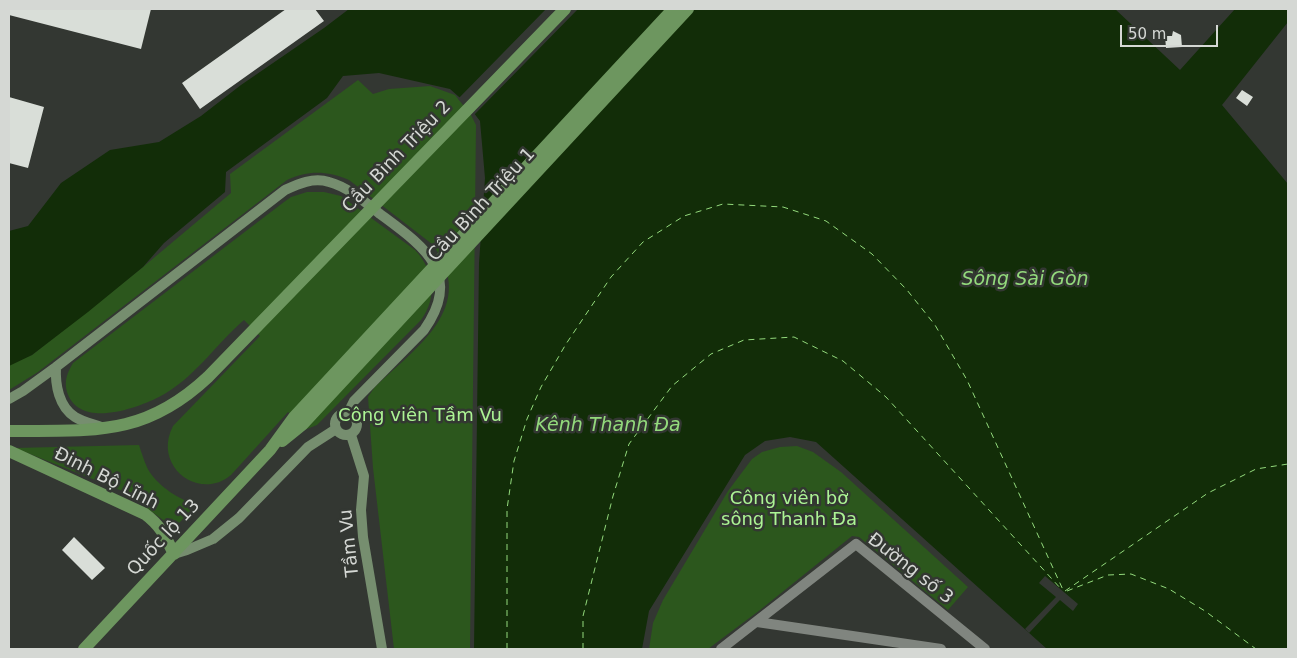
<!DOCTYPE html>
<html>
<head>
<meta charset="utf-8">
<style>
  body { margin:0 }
  #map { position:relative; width:1297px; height:658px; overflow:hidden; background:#333732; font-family:"DejaVu Sans",sans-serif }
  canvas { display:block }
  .frame { position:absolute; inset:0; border:10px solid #d5d8d4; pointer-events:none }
  .scale { position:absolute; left:1120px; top:25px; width:98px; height:22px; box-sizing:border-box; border:2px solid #d5d8d4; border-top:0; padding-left:6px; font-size:15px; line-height:18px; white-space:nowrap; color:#d5d8d4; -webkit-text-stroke:4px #333732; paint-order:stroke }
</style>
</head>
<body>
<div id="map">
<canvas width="1297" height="658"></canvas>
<div class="frame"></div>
<div class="scale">50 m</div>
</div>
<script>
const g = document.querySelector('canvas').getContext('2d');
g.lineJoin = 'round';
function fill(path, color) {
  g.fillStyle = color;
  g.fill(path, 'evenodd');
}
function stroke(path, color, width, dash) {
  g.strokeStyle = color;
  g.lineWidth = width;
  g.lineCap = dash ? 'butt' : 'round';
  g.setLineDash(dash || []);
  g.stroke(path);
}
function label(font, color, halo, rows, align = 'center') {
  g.font = font + ' "DejaVu Sans",sans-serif';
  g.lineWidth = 5;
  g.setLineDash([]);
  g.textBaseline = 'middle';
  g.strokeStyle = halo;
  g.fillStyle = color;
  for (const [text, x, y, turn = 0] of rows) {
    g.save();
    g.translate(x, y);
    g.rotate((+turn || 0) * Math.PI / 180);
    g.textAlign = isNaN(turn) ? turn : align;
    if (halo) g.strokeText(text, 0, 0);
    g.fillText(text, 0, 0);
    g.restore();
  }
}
fill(new Path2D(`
  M358,80L373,94L389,89L430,86L455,95L471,115L476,125L470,649H394L373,468L368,397L374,388C415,348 480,307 432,244L349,180C327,171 309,170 287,180L38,372L9,390V364L32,355L143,267L231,193L230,174Z
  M307,192H324L341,196L415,250C434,270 438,297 421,320L317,425L307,429L288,412L231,475C199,502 152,466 173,426L260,336L244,320C215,345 194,379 159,397C135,409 79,429 67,392C64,381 67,373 73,363L284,202L291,197Z
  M139,445C142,454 145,464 149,471C159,487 180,500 197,505L174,528L125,492L15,448Z
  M797,446L813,452L841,472L968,587L948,610L859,537L852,536L760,610L708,649H649L653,623L663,600L728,491L752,459L762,452L780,447Z`), '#2c571d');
fill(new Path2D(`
  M349,9H1115L1180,70L1235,9H1288V22L1222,105L1288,184V649H1047L816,442L790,437L765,441L745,455L649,611L642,649H474L479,263L485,178L480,121L467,104L450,89L379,73L343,76L327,98L226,172L225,192L164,243L143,267L88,312L32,355L9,366V231L28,226L61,183L110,150L159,142L201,116L241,85L324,28Z`), '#122d08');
fill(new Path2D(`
  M546,9H578L473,116L466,106L458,99Z
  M1045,576L1078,604L1073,611L1060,600L1029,633L1025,629L1056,597L1039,583Z`), '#333732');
stroke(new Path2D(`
  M1065,591L1208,493L1256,469L1288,464
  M1067,591L1108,575L1131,574L1169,589L1205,611L1256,649
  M507,649V509L514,461L527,419L541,387L566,344L611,277L643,242L684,216L723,204L783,207L826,221L872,254L907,290L935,325L967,380L1064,592
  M583,649V616L613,496L629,444L672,386L711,354L744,340L794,337L843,361L886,397L1062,590`), '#93da7c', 1, [6, 5]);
fill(new Path2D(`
  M9,9H151L141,49L9,15Z
  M286,9H315L324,21L200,109L182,83Z
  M1173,31L1181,35L1182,47L1166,48L1165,36H1172Z
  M1242,90L1253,97L1247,106L1236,98Z
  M9,97L44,107L28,168L9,163Z
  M74,537L105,568L92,580L62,550Z`), '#d9ded8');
stroke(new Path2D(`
  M757,622L941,649
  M721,649L856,544L985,649`), '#80857f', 10);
stroke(new Path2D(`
  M56,367C55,385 59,407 75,417C83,422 93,424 101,427
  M9,399L23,391L56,367L285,190C298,184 313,177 329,182C348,187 365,202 380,214C423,246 464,273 424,330L354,401L348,413
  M335 424a11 11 0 1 1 22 0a11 11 0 1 1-22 0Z
  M351,435L364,476L361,510L363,537L382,649
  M174,554L187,550L213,539L239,518L308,447L336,429`), '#768e6f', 10);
stroke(new Path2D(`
  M9,431C91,430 143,438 208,377L565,9
  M282,441L303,424L688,9
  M9,451L145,514C161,526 165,536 174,554
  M84,649L270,450L294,417L673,9`), '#6d965f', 12);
label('18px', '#d5d8d4', '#333732', [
  ["Cầu Bình Triệu 2",397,157,-46],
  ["Cầu Bình Triệu 1",482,205,-47],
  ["Đinh Bộ Lĩnh",106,479,27],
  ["Quốc lộ 13",164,538,-47],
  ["Tầm Vu",350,543,-96],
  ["Đường số 3",910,569,38]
]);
label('18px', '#acf494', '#333732', [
  ["Công viên Tầm Vu",420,416],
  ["Công viên bờ",789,499],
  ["sông Thanh Đa",789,520]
]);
label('italic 19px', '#93da7c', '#333732', [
  ["Sông Sài Gòn",1025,280],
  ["Kênh Thanh Đa",608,426]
]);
</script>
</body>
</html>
